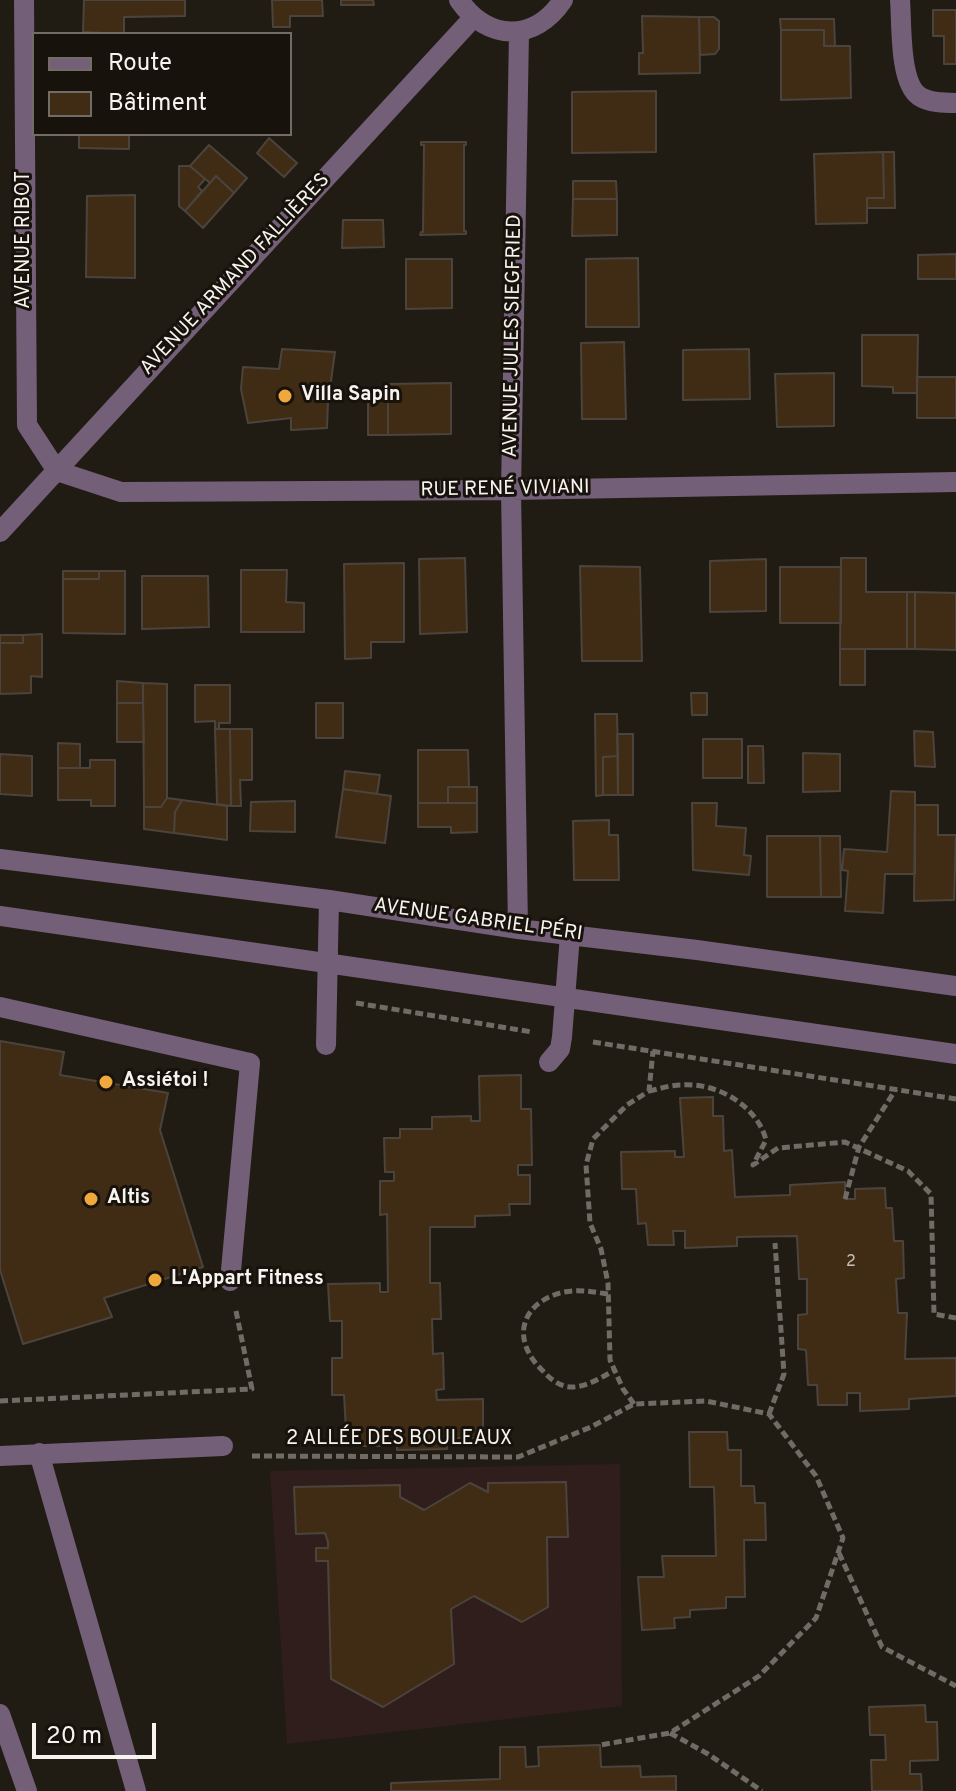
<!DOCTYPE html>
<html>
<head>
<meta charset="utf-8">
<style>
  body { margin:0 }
  #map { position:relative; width:956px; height:1791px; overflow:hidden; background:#201c14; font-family:Overpass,sans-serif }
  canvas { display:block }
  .legend { position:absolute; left:32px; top:32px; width:260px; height:104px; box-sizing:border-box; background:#17120b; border:2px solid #716c66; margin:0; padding:10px 14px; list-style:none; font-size:24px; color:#f7f3ee }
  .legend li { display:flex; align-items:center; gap:16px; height:40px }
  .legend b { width:40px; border:2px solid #716c66 }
  .scale { position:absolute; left:32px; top:1723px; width:124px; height:36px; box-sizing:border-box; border:4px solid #f7f3ee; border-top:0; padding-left:10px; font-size:24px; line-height:28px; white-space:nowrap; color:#f7f3ee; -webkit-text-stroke:6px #17120b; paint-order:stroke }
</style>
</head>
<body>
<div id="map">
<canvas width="956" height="1791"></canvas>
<ul class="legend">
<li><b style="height:10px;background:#745f79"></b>Route</li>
<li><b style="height:22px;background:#402c15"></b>Bâtiment</li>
</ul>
<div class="scale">20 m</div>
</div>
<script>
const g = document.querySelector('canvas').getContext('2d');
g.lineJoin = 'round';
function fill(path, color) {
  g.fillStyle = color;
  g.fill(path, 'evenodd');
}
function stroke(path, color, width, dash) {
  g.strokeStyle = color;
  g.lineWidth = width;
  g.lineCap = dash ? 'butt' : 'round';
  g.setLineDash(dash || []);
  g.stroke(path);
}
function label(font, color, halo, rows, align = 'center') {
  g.font = font + ' Overpass,sans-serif';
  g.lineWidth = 6;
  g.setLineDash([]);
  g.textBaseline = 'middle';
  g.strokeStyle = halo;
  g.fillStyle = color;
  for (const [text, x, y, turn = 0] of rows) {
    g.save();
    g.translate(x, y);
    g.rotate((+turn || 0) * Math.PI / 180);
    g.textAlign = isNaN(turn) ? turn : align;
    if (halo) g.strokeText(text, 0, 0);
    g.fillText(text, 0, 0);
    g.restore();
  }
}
fill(new Path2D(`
  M620,1464L622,1706L287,1744L270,1471Z`), '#301e1c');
const building = new Path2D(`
  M84,0H185V16L124,17V34L83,32Z
  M272,0H322L323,16H290V27H273Z
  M341,0H373L374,5H341Z
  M933,10H956V64H944V36H933Z
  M642,16L699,17L700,73L639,74V53H643Z
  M699,17H714L719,21V49L715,54L700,55Z
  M780,19H834L835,46H824V30H781Z
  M781,30H824V46H850L851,98L781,100Z
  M656,91V152L572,153V92Z
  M79,134H129V149L79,148Z
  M269,138L297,163L284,177L257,153Z
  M421,142H466V145H464V231H466V234L420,235L421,232H423L424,145H421Z
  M209,145L247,178L234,193L216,176L210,183L190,166Z
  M883,152L884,198H867V223L816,224L814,154Z
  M883,152H894L895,208H867V198H884Z
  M179,166H190L205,179L198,187L202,191L185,211L179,206Z
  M216,176L234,193L203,228L185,211Z
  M573,181H616L617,199H573Z
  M135,195V278L86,277L87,196Z
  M573,199H617V235L572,236Z
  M343,220H383L384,247L342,248Z
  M956,254V279H918V255Z
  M638,258L639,327H586V259Z
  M406,259H452V308L406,309Z
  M862,335H918L917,393H893V387L862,386Z
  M624,342L626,419H582L581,343Z
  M282,349L335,352L328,403L327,428L291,430V418L248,423L241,389L243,367L279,369Z
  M749,349L750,399L683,400V350Z
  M834,373V426L777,427L775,374Z
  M917,377H956V418H917Z
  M451,383V434L388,435V384Z
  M368,391H388V435H368Z
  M465,558L467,632L420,634L419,559Z
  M841,558H866V592H907V649H840Z
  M766,559V611L710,612V561Z
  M404,563V642H371V658L345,659L344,564Z
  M580,566L640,567L642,661H582Z
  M780,567H841V623H780Z
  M241,570H287L286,602L304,603V632H241Z
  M63,571H99V579H63Z
  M99,571H125V634L63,633V579H99Z
  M142,576H208L209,627L142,629Z
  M907,592H915V649H907Z
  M915,592L956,593V650L915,649Z
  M42,634V677L31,676V693L0,694V643H23V635Z
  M0,635H23V643H0Z
  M840,649H865V685H840Z
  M117,681L143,683V703H117Z
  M143,683L167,684V798L161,807H144Z
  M195,685H230V723H219V729H215V721L195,722Z
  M691,693H707V715H692Z
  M117,703H143L144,742H117Z
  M316,703H343V738H316Z
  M595,714H617L618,756L603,757V795L596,796Z
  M215,729H230L231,806L217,804Z
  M230,729H252V780H240L241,806H231Z
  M914,731L933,732L935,767L915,766Z
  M617,734H633V795H618Z
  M703,739H742V778H703Z
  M58,743L80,744V768H58Z
  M748,746H763L764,783H748Z
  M418,750H468L469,787H448V803H418Z
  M803,753L840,754V791L803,792Z
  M0,754L32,756V796L0,794Z
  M618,756V795H603V757Z
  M90,760H115V806H91V800H58V768H90Z
  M345,771L380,775L377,794L343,789Z
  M448,787H477V803H448Z
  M343,789L391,796L385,843L336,837Z
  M891,791L915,792V874H885L883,913L845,911L848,871L842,870L844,849L887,852Z
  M167,798L182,800L175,812L174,833L144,829V807H161Z
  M182,800L227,806V840L174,833L175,812Z
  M295,801V832L250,831L251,802Z
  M418,803H477V832L451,833V827H418Z
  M692,803H717L716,826L746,828L744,855L751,856L749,875L693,870Z
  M915,805H938V835H956L954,900L914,901Z
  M609,820V835H618L619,880H574L573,821Z
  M767,836H820L821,897H767Z
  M820,836H840L841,897H821Z
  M0,1041L64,1052L60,1075L168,1093L160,1130L203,1267L104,1298L112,1317L23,1344L0,1270Z
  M521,1075V1109H531L532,1165H518V1175H530V1204H509L510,1215L475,1216V1227H430V1283H440L441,1319H432L433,1354L443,1353L444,1389L436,1390L437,1400L483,1399V1438H446L447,1449L397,1450V1436H386V1446H353V1430H346L344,1395H332V1358H342V1321H330L328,1284L380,1283V1292H388L387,1214L380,1215V1181H394V1172H385L384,1138H400V1129H432V1117L471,1116V1121H480L479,1076Z
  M713,1097V1116H723L724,1151L732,1150L735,1197L790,1195V1185L845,1182V1199H855V1189L885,1188L886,1208H892L894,1241H903L904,1278L896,1279L898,1313H907L905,1359L956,1358V1396L909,1399V1409L860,1411V1393H847V1405H818L817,1385H808L806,1350L798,1349V1315L807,1314V1279H799L797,1236L737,1237V1246L685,1248V1231H673L674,1245H648L646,1223L638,1224L636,1189H622L621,1152L675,1151V1157H684L680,1098Z
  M689,1432H727L728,1450H741V1486H754L755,1503H765L766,1540H744L745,1597H726V1608L690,1610V1617L674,1618L675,1628L642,1630L638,1577H664L662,1556H716L714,1487H690Z
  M566,1482L568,1537H547L548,1607L522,1622L474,1596L451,1609L454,1664L383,1707L331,1679L328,1561H316V1548H328V1542L325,1533L296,1534L294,1487L400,1485V1497L424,1510L470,1483L488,1492V1483Z
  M925,1705L926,1722H937L938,1760L910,1761V1774H921L922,1791H872L871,1760H886L885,1735H870L869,1707Z
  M600,1745L601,1767L640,1766L641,1777L676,1776V1791H391V1783L500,1779V1747H525L526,1767L539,1766L538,1747Z`);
fill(building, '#402c15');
stroke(building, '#4b443c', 2);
stroke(new Path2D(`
  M356,1003L532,1032
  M593,1042L956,1099
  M649,1091C659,1089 670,1085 681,1085C716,1082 757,1105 766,1140L753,1165L778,1148L845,1142L908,1171L931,1194L934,1314L956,1318
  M845,1199L859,1147L896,1089
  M608,1294C593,1292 579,1289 564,1292C521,1302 510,1339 542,1370C550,1379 561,1388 574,1387C588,1386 602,1377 615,1370
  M0,1401L252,1389L236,1311
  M634,1404L623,1389L610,1360L608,1283L601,1249L590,1223L586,1165L593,1139L627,1105L649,1091L653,1051
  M769,1414L784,1374L775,1243
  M252,1456L518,1457L591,1427L634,1404L706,1401L769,1414L816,1476L843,1538L816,1618L759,1676L670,1733L600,1745
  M839,1553L882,1647L956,1686
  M670,1733L708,1754L762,1791`), '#706c65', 5, [8, 4]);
stroke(new Path2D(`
  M24,0L27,425L57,471L121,492L511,490L956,482
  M459,0C488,42 535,42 563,0
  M900,0C902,24 899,82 919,96C929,103 945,103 956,103
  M0,532L473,18
  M0,859L329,900L518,929L697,950L956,986
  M0,916L956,1054
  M518,929L511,490L519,32
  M0,1007L250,1063L230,1281
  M326,1045L329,900
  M549,1062L560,1049L562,1037L570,935
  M39,1453L136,1791
  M0,1456L223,1446
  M0,1714L27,1791`), '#745f79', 20);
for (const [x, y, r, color] of [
  [285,396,8,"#eea83c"],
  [106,1082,8,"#eea83c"],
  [91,1199,8,"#eea83c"],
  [155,1280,8,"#eea83c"]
]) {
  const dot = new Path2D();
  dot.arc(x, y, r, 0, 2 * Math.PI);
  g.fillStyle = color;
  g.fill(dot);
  stroke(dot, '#17120b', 3);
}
label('16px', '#c9c1b8', null, [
  ["2",851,1263]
]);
label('20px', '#f7f3ee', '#17120b', [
  ["AVENUE RIBOT",25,240,-90],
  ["AVENUE ARMAND FALLIÈRES",236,275,-47],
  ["AVENUE JULES SIEGFRIED",514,336,-89],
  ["RUE RENÉ VIVIANI",505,490,-1],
  ["AVENUE GABRIEL PÉRI",478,921,8],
  ["2 ALLÉE DES BOULEAUX",399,1440]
]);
label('bold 20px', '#f7f3ee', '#17120b', [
  ["Villa Sapin",301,396],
  ["Assiétoi !",122,1082],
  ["Altis",107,1199],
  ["L'Appart Fitness",171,1280]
], 'left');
</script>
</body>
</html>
